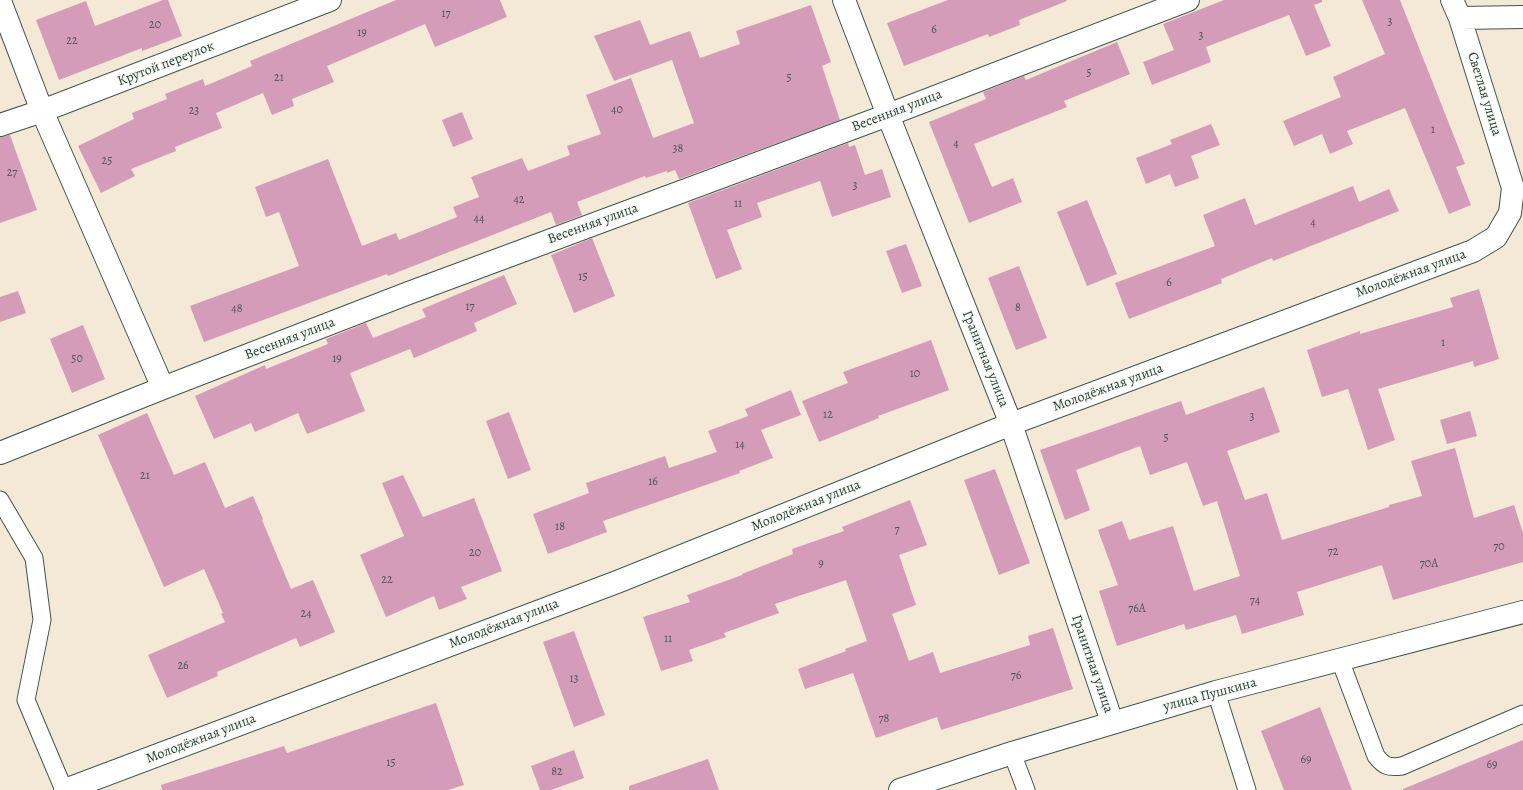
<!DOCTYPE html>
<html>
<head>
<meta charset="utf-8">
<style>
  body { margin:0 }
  canvas { display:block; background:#f4e8d6 }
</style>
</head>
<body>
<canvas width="1523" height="790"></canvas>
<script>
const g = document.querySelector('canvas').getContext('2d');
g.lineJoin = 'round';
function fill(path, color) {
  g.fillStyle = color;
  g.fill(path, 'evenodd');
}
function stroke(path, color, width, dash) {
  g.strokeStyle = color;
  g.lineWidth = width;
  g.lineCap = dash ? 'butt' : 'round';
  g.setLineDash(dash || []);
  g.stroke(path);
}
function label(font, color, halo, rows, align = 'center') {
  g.font = font + ' Alegreya,serif';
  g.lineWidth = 3;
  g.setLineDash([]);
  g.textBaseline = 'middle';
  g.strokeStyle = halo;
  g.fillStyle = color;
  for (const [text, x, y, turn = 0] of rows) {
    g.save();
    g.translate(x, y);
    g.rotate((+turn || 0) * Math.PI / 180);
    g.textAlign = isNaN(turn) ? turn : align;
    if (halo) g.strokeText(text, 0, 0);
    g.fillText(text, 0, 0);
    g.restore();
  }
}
fill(new Path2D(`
  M163,0H168L182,36L142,51V48L59,80L36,20L86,1L95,26Z
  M396,0H500L507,17L435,47L425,24L327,66L334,82L292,99L294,106L272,115L263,93L216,113L222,128L175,147L176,151L131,169L135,176L101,193L78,146L134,119L132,113L167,99L165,94L203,79L205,86L252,66L250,61Z
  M948,0H1066L1067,1L1019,20L1020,25L989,37L988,34L904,66L887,23Z
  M1224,0H1322V2L1314,5L1331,46L1306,56L1289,15L1206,47L1211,62L1152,85L1143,62L1174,50L1163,24Z
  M1362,0H1400L1465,164L1456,167L1471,205L1449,214L1405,108L1347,131L1353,144L1330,154L1322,134L1294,146L1283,121L1341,97L1333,77L1385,54Z
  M811,5L831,62L822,66L840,120L679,179L675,170L667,173V171L646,178L645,176L577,202L582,215L556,225L551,212L388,276L387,274L204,342L190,306L299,266L279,212L266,217L255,187L328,159L362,246L396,233L399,240L457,217L453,207L479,197L471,177L522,158L528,171L570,155L567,146L601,134L586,95L631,78L653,138L694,123L672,60L614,81L594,36L640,20L650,45L690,31L700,58L740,44L736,31Z
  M1117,42L1130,74L1064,101L1067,107L974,144L992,187L1013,178L1022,202L969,223L929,122L986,99L983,92L1024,76L1026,80Z
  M462,112L473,139L453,147L442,120Z
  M1211,124L1220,145L1191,156L1199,178L1175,187L1170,174L1146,184L1136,158L1172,144L1170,140Z
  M10,135L37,210L0,223V137Z
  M848,143L849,147L855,145L865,175L882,169L891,197L832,217L820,181L757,203L762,217L727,230L742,269L716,279L688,203Z
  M1353,186L1359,202L1389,189L1399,211L1273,261L1272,258L1221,279L1222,283L1129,319L1115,283L1215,246L1203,215L1245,198L1255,225Z
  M1087,200L1117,274L1087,286L1057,212Z
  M592,238L615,296L574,313L551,255Z
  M906,244L922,286L902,293L886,251Z
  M1019,266L1047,338L1016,350L988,278Z
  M504,275L517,304L474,323L477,331L414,358L410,349L350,373L365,411L307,434L298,413L255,432L251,423L214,439L195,396L265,365L266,369L328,344L326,339L366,323L373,338L426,317L422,309Z
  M1479,289L1499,359L1474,367L1473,361L1378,389L1395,440L1368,450L1348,389L1322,397L1307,350L1360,331V334L1453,307L1450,298Z
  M18,291L26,313L0,322V297Z
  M83,325L105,379L72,393L50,339Z
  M931,340L949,390L878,416L879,418L819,442L802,401L848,383L843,372Z
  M1264,387L1280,432L1227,451L1245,500L1267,493L1282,540L1389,507V505L1422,496L1411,461L1455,448L1474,518L1514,505L1523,533V562L1393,600L1382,565L1297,592L1304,615L1242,634L1236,615L1186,630L1184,624L1117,646L1099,591L1118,585L1098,530L1122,521L1129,540L1173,526L1194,591L1240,576L1217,501L1203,506L1187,462L1150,475L1140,446L1076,470L1090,510L1065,520L1040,450L1181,401L1186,415Z
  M791,390L801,415L761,430L773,458L739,471L740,473L603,521L607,532L548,554L533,514L589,493L586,483L665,456L669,468L717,452L708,431L748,416L745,409Z
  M1470,411L1477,436L1447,444L1440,420Z
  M509,412L531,470L508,479L486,421Z
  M147,413L174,475L205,462L225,508L253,496L263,519L262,520L291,589L313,580L335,632L300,647L296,638L217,672L218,676L167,698L148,655L225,622L221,614L223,613L204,569L164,587L98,435Z
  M995,469L1030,563L999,575L964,480Z
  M403,475L423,517L474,498L502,571L461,587L467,599L439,610L434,596L386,617L360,555L404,536L382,483Z
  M910,500L927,545L899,555L916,605L892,614L909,661L933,652L940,673L1030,645L1028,636L1053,628L1073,689L941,730L937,717L876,738L853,673L805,689L798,669L846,651L845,649L867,641L846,580L775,604L779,613L724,633L726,637L689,650L693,661L661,671L643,617L690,602L687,595L742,575V574L793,554L792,549L844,531L842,527Z
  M574,631L605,715L574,727L543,642Z
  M436,703L464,785L448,790H162L161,785L284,746L287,753Z
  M1320,707L1352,790H1284L1261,731Z
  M1523,740V790H1403V789Z
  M574,750L584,778L551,790H540L531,766Z
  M708,759L719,790H629V786Z`), '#d59cba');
const service = new Path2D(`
  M0,500L34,558L42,620L26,700L64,790
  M1340,660L1376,756C1384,766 1388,768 1402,766L1523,714
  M1216,692L1247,790
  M1012,753L1026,790`);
const minor = new Path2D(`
  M844,0L888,115L1011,424L1112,722
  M0,1L42,111L163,388
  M1460,18L1523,17
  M0,125L42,111L330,0
  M0,453L163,388L406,294L888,115L1188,0
  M65,790L617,582L1011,424L1473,251L1496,237L1510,213L1513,188L1460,18L1452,0`);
const tertiary = new Path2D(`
  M900,790L1012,753L1216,692L1523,612`);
stroke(service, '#3f574c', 19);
stroke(minor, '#3f574c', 24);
stroke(tertiary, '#3f574c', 24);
stroke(service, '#fff', 17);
stroke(minor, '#fff', 22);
stroke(tertiary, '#fff', 22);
label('12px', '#4c5556', null, [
  ["17",446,14],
  ["3",1390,22],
  ["20",155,25],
  ["6",934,30],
  ["19",362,33],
  ["3",1201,36],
  ["22",72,41],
  ["5",1089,73],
  ["21",279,78],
  ["5",789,78],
  ["40",617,110],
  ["23",194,111],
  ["1",1433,130],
  ["4",956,144],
  ["38",678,149],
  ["25",107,161],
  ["27",12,173],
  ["3",855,186],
  ["42",519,200],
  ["11",738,204],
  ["44",479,219],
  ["4",1313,223],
  ["15",583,277],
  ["6",1169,283],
  ["17",470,307],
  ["8",1018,308],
  ["48",237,309],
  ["1",1443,343],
  ["50",77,359],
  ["19",337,359],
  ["10",915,374],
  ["12",828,415],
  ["3",1252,417],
  ["5",1166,438],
  ["14",740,445],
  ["21",145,476],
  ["16",653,482],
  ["18",560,527],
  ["7",897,530],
  ["70",1499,547],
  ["72",1333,552],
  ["20",475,553],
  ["9",821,564],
  ["70А",1429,564],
  ["22",387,580],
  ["74",1255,601],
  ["76А",1137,609],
  ["24",306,614],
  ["11",668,639],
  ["26",183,666],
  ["76",1016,676],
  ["13",574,679],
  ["78",884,719],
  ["69",1306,760],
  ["15",391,763],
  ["69",1492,765],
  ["82",557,772]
]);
label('14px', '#1f3d34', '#f6f6f2', [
  ["Крутой переулок",166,64,-21],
  ["Светлая улица",1484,94,73],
  ["Весенняя улица",897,111,-21],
  ["Весенняя улица",593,224,-20],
  ["Молодёжная улица",1411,274,-20],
  ["Весенняя улица",290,339,-21],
  ["Гранитная улица",985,359,68],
  ["Молодёжная улица",1108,388,-20],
  ["Молодёжная улица",806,506,-22],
  ["Молодёжная улица",504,624,-21],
  ["Гранитная улица",1092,664,71],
  ["улица Пушкина",1210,695,-15],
  ["Молодёжная улица",201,739,-21]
]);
</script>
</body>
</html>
